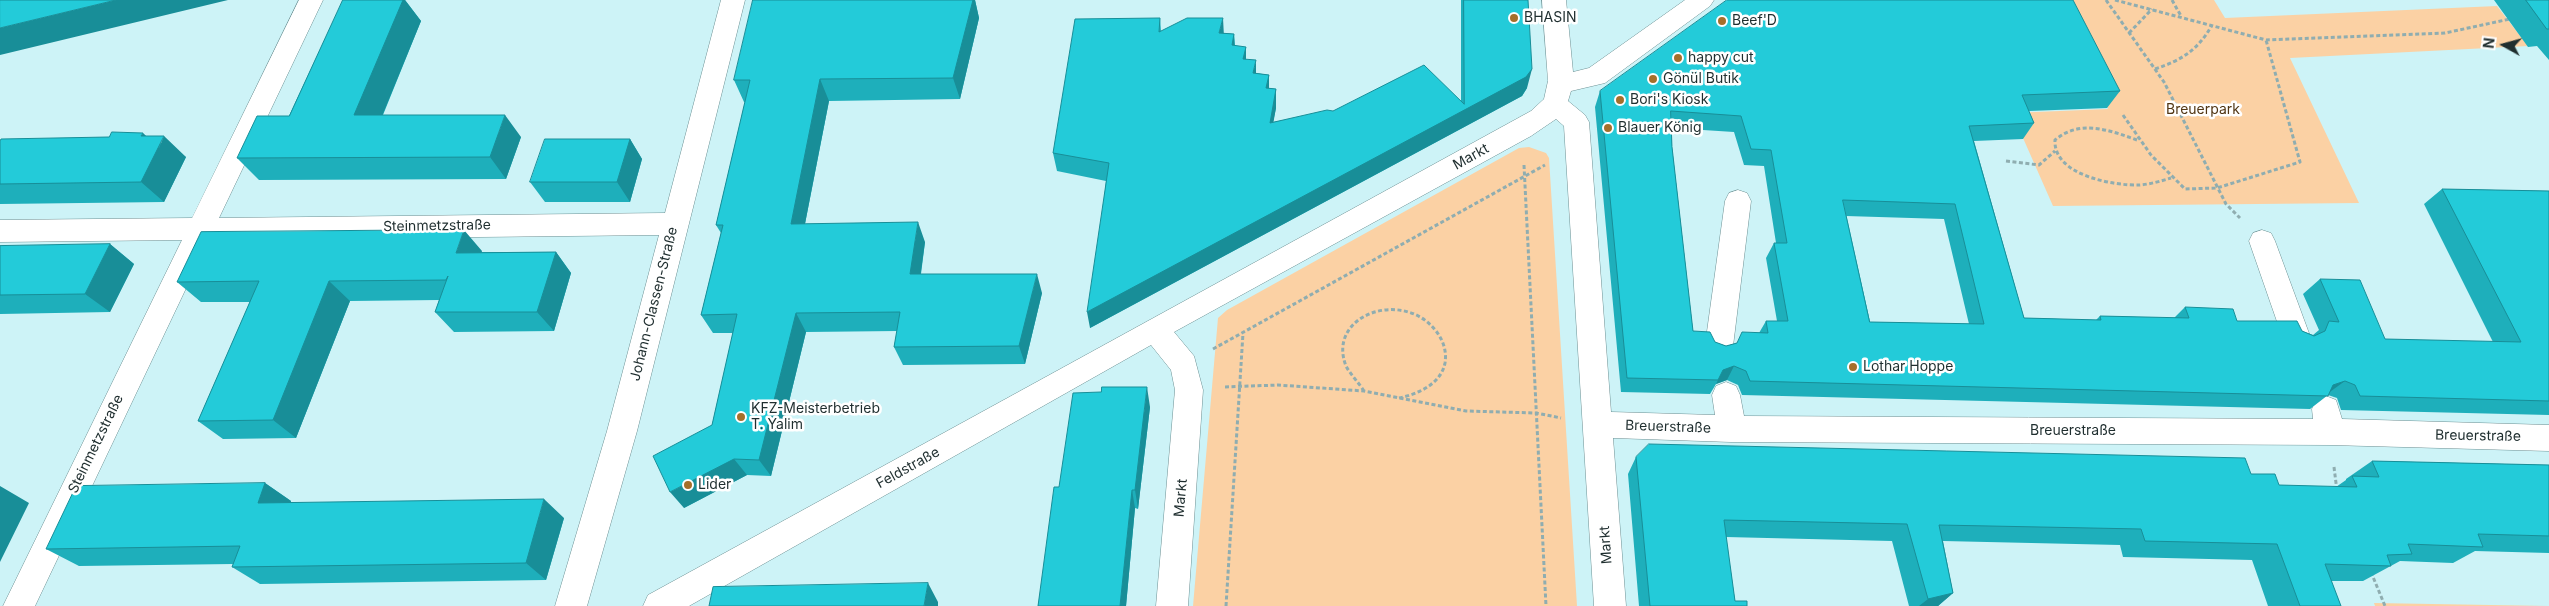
<!DOCTYPE html>
<html>
<head>
<meta charset="utf-8">
<style>
  body { margin:0 }
  #map { position:relative; width:2549px; height:606px; overflow:hidden; background:#cdf3f7; font-family:Inter,sans-serif }
  canvas { display:block }
  .north { position:absolute; left:2479px; top:20px; width:50px; height:50px; -webkit-text-stroke:4px #fff; paint-order:stroke; rotate:277deg; font-size:14px; font-weight:700; line-height:20px; text-align:center; color:#1f2e2f }
  .north::after { content:''; display:block; margin:auto; width:18px; height:22px; background:#1f2e2f; clip-path:polygon(50% 0,100% 100%,50% 72%,0 100%) }
</style>
</head>
<body>
<div id="map">
<canvas width="2549" height="606"></canvas>
<div class="north">N</div>
</div>
<script>
const g = document.querySelector('canvas').getContext('2d');
g.lineJoin = 'round';
function fill(path, color) {
  g.fillStyle = color;
  g.fill(path, 'evenodd');
}
function stroke(path, color, width, dash) {
  g.strokeStyle = color;
  g.lineWidth = width;
  g.lineCap = dash ? 'butt' : 'round';
  g.setLineDash(dash || []);
  g.stroke(path);
}
function label(font, color, halo, rows, align = 'center') {
  g.font = font + ' Inter,sans-serif';
  g.lineWidth = 5;
  g.setLineDash([]);
  g.textBaseline = 'middle';
  g.strokeStyle = halo;
  g.fillStyle = color;
  for (const [text, x, y, turn = 0] of rows) {
    g.save();
    g.translate(x, y);
    g.rotate((+turn || 0) * Math.PI / 180);
    g.textAlign = isNaN(turn) ? turn : align;
    if (halo) g.strokeText(text, 0, 0);
    g.fillText(text, 0, 0);
    g.restore();
  }
}
fill(new Path2D(`
  M2054,0H2214L2225,18L2497,6L2528,46L2290,58L2359,203L2053,206L2012,113L2108,109Z
  M1529,147L1546,153L1549,158L1577,606H1193L1218,318L1227,310L1519,148Z
  M2374,603L2549,606H2375Z`), '#fbd1a4');
const minor = new Path2D(`
  M299,0H323L219,218L665,213L721,0H745L637,431L587,606H555L607,431L659,235L209,240L35,606H3L182,240L0,242V220L192,218Z
  M1542,0H1566L1573,72L1589,68L1685,0H1714L1710,6L1605,83L1571,91L1568,101L1585,115L1589,122L1611,412L1715,415L1712,395L1716,386L1726,382L1736,386L1740,395L1744,416L2313,419L2312,409L2316,400L2326,396L2336,400L2342,419L2549,425V451L2330,445L1731,442L1613,438L1626,606H1594L1564,126L1556,119L1531,136L1174,332L1194,356L1203,390L1188,606H1156L1175,390L1171,370L1151,345L689,606H643L648,595L1531,111L1544,99L1548,81Z
  M1738,190L1747,193L1751,201L1733,346L1729,355L1719,358L1709,355L1705,346L1725,201L1729,193Z
  M2262,230L2271,233L2275,241L2310,336L2306,344L2296,348L2286,344L2282,336L2249,241L2253,233Z`);
stroke(minor, '#6d9093', 1);
stroke(new Path2D(`
  M2106,0L2164,82L2226,204L2240,218
  M2115,0L2266,40L2445,33L2510,19
  M2172,0L2181,16
  M2129,33L2152,9
  M2155,69C2182,60 2198,50 2212,25
  M2123,115L2151,155L2185,189L2217,188L2300,162L2266,40
  M2137,140C2109,130 2080,119 2055,140C2053,175 2113,186 2140,185C2151,184 2161,181 2171,178
  M2006,161L2039,165L2055,151
  M1524,165L1546,606
  M1213,349L1545,165
  M1225,387L1278,385L1364,391L1466,411L1536,413L1561,418
  M1364,391C1359,383 1350,374 1346,366C1326,315 1403,288 1436,331C1443,340 1447,351 1445,363C1441,384 1418,394 1399,398
  M2334,467L2337,491
  M2371,572L2385,606
  M1226,606L1243,333`), '#8fadb0', 3, [4, 2.5]);
fill(minor, '#fff');
fill(new Path2D(`
  M343,0H405L421,21L383,115L521,137L506,179L259,180L237,158L289,116Z
  M753,0H975L979,18L960,99L829,101L805,224L925,242L921,274L1042,293L1025,364L903,365L894,347L897,331L806,332L771,476L747,475L684,508L712,425L733,333H713L701,315L721,233L716,225L745,102H744L734,80Z
  M1461,0H1528L1527,88L1522,96L1090,328L1106,181L1057,171L1053,153L1160,18L1161,31L1224,33L1234,34L1235,46L1246,47V59L1256,73L1269,75V88L1276,89V108L1273,122L1333,111L1461,101Z
  M2494,0H2549V60L2537,46L2528,47Z
  M1600,91H2120L2107,108L2029,111L2034,123L2023,139L1974,141L2024,318L2096,320L2100,316L2174,318L2185,307L2237,321L2302,331L2313,335L2319,330L2303,294L2320,279L2385,339L2493,342L2424,204L2442,189L2549,191V415L2341,410L2337,398L2328,395L2310,409L1742,395L1738,385L1727,380L1716,384L1710,394L1621,392L1595,107ZM1672,128L1734,132L1744,165L1764,166L1776,243H1774L1766,258L1777,321H1766L1759,333L1737,343L1726,346L1715,342L1693,331L1672,147ZM1846,216L1944,219L1969,324L1870,322Z
  M147,136L186,157L164,202L0,204V141Z
  M630,139L642,159L630,202H545L530,182Z
  M110,244L134,264L110,312L0,314V246Z
  M482,251L481,252H556L571,273L554,331L454,332L435,312L439,300L350,301L296,438L223,439L198,421L250,302H201L177,282Z
  M1150,407L1138,509L1135,508L1126,606H1038L1059,487Z
  M1636,457L2251,474L2279,485L2336,487L2346,480V479L2372,461L2549,465V553L2475,551L2453,563L2400,561L2363,581H2331L2341,606H2268L2252,560L2123,557L2120,545L1943,541L1953,593L1938,606H1909L1892,541L1726,537L1735,601L1747,606H1639L1628,474Z
  M265,483L291,501V502L564,518L546,580L260,584L232,567L233,564L79,566L46,549Z`), '#1eafbb');
fill(new Path2D(`
  M116,0H228L0,55V28Z
  M403,0H405L421,21L373,138L354,115Z
  M973,0H975L979,18L960,99L953,78Z
  M1223,18L1224,37L1219,33Z
  M1234,34L1235,54L1232,45Z
  M1246,47V66L1243,59Z
  M1256,60V79L1253,73Z
  M1532,69L1527,88L1522,96L1090,328L1087,312Z
  M1269,75V94L1266,88Z
  M820,79L829,101L801,244L791,224Z
  M1276,89V108L1270,141V123Z
  M505,115L521,137L506,179L490,157Z
  M143,133L159,148L164,136L186,157L164,202L141,182V136Z
  M630,139L642,159L630,202L617,182Z
  M918,222L925,242L918,293L910,274Z
  M464,230L482,251L474,273L456,253Z
  M110,244L134,264L110,312L85,294Z
  M556,252L571,273L554,331L537,312Z
  M1037,274L1042,293L1025,364L1019,346Z
  M329,281L350,301L296,438L273,420Z
  M796,313L806,332L771,476L759,460Z
  M1734,366L1727,380L1716,384L1723,370Z
  M2345,381L2327,394L2333,385Z
  M1147,387L1150,407L1138,509L1135,490Z
  M734,459L747,475L684,508L670,492Z
  M265,483L291,501L284,521L258,503Z
  M0,486L29,503L0,562Z
  M1132,490L1135,508L1126,606H1120Z
  M544,499L564,518L546,580L526,563Z
  M928,583L938,602V606H924Z
  M1953,593L1938,606H1919L1928,599Z`), '#188e98');
const building = new Path2D(`
  M0,0H116L0,28Z
  M343,0H403L354,115H505L490,157L237,158L257,116H289Z
  M753,0H973L953,78L820,79L791,224L918,222L910,274H1037L1019,346L894,347L900,312L796,313L759,460L734,459L670,492L653,456L712,425L737,314L701,315L723,225H716L750,80H734Z
  M1464,0H1528L1532,69L1526,77L1087,312L1109,163L1053,153L1075,19L1160,18L1159,32L1187,18H1223L1219,33L1234,34L1232,45L1246,47L1243,59L1256,60L1253,73L1269,75L1266,88L1276,89L1270,123L1327,110L1333,111L1424,65L1464,104Z
  M1727,0H2073L2120,91L2022,95L2034,123L1969,126L2024,318L2101,320L2100,316L2189,318L2185,307L2233,309L2237,321H2297L2302,331L2314,336L2325,331L2329,321L2339,322L2320,279L2360,280L2385,339L2521,342L2442,189L2549,191V401L2360,396L2355,385L2345,381L2333,385L2328,396L1750,381L1746,371L1734,366L1723,370L1718,380L1627,378L1600,91ZM1671,111L1741,116L1751,149L1771,150L1787,243H1774L1788,321H1766L1768,333L1742,332L1737,343L1726,346L1715,342L1710,332L1693,331L1672,147ZM1843,200L1955,204L1984,324L1870,322Z
  M2526,0H2549V29H2547Z
  M112,132L143,133L141,136H164L141,182L0,184V141L1,139L109,137Z
  M545,139H630L617,182H530Z
  M464,230L456,253L556,252L537,312H435L448,276L446,280L329,281L273,420L198,421L259,281L177,282L201,232Z
  M110,244L85,294L0,295V246Z
  M1102,387H1147L1135,490H1132L1120,606H1038L1054,487H1059L1073,393L1101,392Z
  M1649,444L2245,458L2251,474H2275L2279,485L2357,487L2352,476L2379,477L2372,461L2549,465V536L2478,534L2483,547L2408,544L2412,554L2387,555L2391,566L2325,564L2341,606H2300L2277,544L2145,541L2141,529L1939,525L1953,593L1928,599L1907,524L1724,520L1735,601H1747V606H1650L1636,457Z
  M265,483L258,503L544,499L526,563L232,567L240,546L46,549L76,486Z
  M928,583L924,606H709L713,587Z`);
fill(building, '#23cbd9');
stroke(building, '#188e98', 1);
for (const [x, y, r, color] of [
  [1514,18,5,"#a56f2a"],
  [1722,21,5,"#a56f2a"],
  [1678,58,5,"#a56f2a"],
  [1653,79,5,"#a56f2a"],
  [1620,100,5,"#a56f2a"],
  [1608,128,5,"#a56f2a"],
  [1853,367,5,"#a56f2a"],
  [741,417,5,"#a56f2a"],
  [688,485,5,"#a56f2a"]
]) {
  const dot = new Path2D();
  dot.arc(x, y, r, 0, 2 * Math.PI);
  g.fillStyle = color;
  g.fill(dot);
  stroke(dot, '#fff', 2);
}
label('14px', '#1f2e2f', '#fff', [
  ["BHASIN",1524,18],
  ["Beef'D",1732,21],
  ["happy cut",1688,58],
  ["Gönül Butik",1663,79],
  ["Bori's Kiosk",1630,100],
  ["Blauer König",1618,128],
  ["Lothar Hoppe",1863,367],
  ["KFZ-Meisterbetrieb",751,409],
  ["T. Yalim",751,425],
  ["Lider",698,485]
], 'left');
label('14px', '#513614', '#fff', [
  ["Breuerpark",2203,110]
]);
label('14px', '#1f2e2f', '#fff', [
  ["Markt",1471,157,-29],
  ["Steinmetzstraße",437,226,-1],
  ["Johann-Classen-Straße",654,304,-76],
  ["Breuerstraße",1668,427,2],
  ["Breuerstraße",2073,431],
  ["Breuerstraße",2478,436,1],
  ["Steinmetzstraße",96,444,-64],
  ["Feldstraße",908,468,-29],
  ["Markt",1181,498,-85],
  ["Markt",1606,545,-94]
]);
</script>
</body>
</html>
